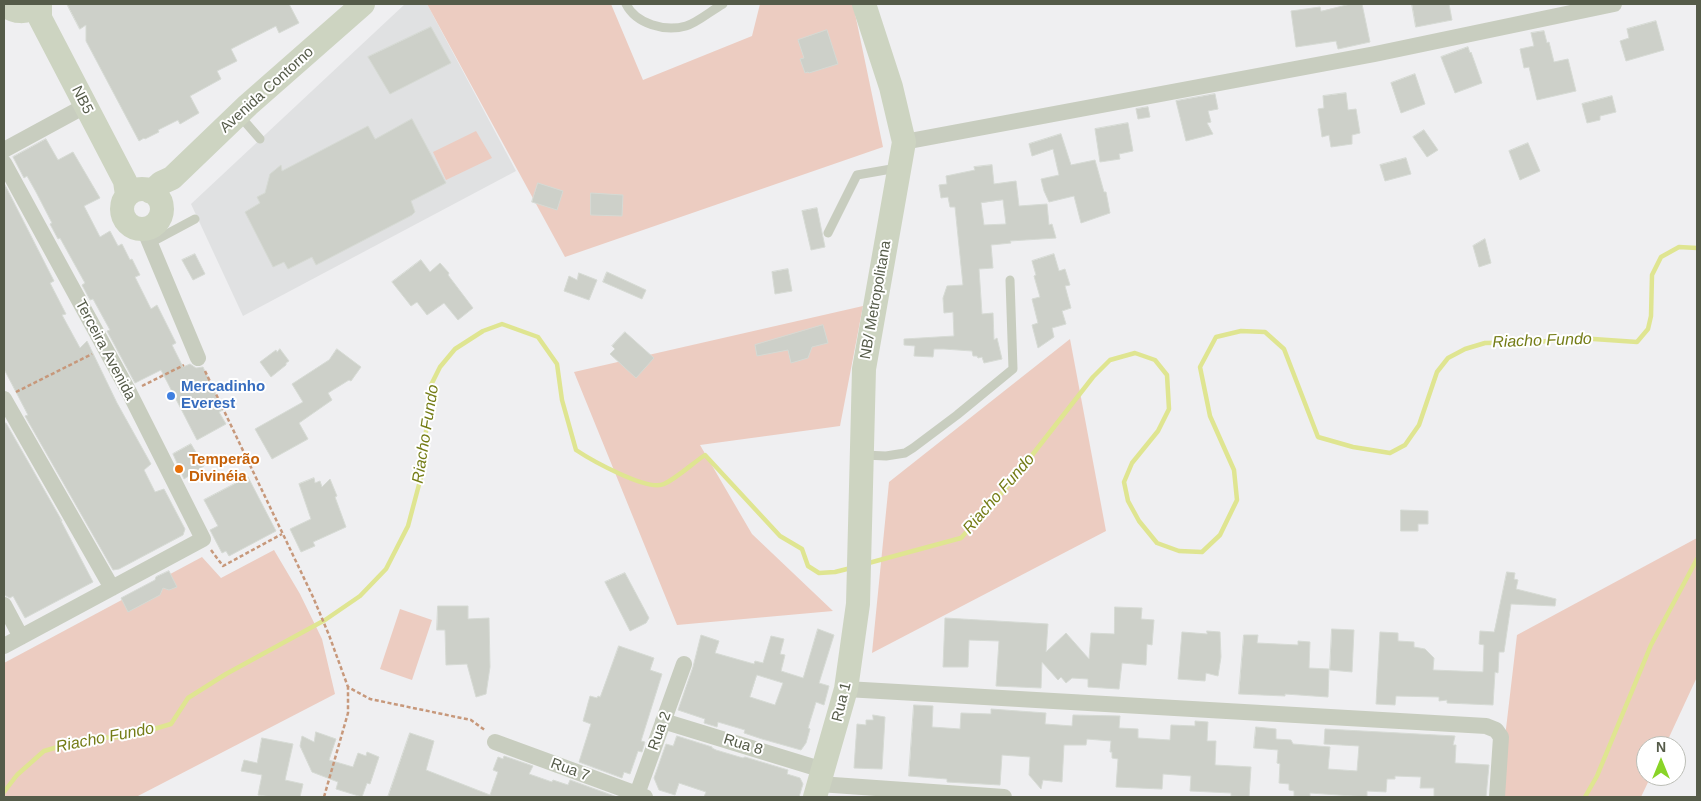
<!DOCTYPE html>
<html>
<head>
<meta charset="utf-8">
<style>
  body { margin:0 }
  #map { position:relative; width:1701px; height:801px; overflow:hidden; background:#efeff1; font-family:Arial,sans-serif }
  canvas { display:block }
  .frame { position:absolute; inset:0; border:5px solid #555b49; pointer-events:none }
  .north { position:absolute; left:1636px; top:736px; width:50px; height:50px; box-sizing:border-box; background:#fff; border:1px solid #bbbdb6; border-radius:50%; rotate:0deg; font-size:14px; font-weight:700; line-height:20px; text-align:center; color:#555b49 }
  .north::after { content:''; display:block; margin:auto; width:18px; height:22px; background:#89d427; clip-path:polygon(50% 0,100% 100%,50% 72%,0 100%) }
</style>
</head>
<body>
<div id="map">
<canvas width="1701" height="801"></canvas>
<div class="frame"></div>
<div class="north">N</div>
</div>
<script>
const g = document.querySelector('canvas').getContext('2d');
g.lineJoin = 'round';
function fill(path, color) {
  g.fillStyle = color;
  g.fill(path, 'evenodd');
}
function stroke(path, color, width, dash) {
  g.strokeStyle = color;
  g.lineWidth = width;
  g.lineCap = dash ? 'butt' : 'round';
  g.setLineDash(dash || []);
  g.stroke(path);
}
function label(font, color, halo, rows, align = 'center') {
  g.font = font + ' Arial,sans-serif';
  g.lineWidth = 4;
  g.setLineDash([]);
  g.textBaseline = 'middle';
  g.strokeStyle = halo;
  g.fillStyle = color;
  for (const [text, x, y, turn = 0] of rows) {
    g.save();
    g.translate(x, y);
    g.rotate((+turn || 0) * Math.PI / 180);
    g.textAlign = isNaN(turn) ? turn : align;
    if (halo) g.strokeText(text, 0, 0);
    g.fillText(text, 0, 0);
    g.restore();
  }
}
fill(new Path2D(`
  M405,4H427L516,171L243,316L191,204Z`), '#e0e1e2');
fill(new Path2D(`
  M427,4H611L643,80L752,36L760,4H853L883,147L565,257Z
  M476,131L492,158L446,180L433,152Z
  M863,306L840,426L700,445L752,534L833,611L677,625L574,372Z
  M1070,339L1106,531L872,653L889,482Z
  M1697,538V677L1665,746H1646V776H1651L1641,797H1498L1517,635Z
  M274,550L300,594L322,639L335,694L136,797H4V663L202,557L221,578Z
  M400,609L432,620L412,680L380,669Z`), '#ecccc1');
stroke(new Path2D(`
  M865,564L961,538L1008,486L1093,377L1110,360L1135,353L1155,360L1167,375L1169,409L1158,431L1132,463L1124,482L1128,501L1139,521L1157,543L1179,551L1202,552L1220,535L1237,500L1234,470L1210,416L1200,367L1216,337L1241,331L1265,332L1284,349L1318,437L1353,447L1390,453L1405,445L1419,425L1437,372L1448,358L1465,349L1485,343L1537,342L1579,338L1637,342L1648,329L1651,316L1652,275L1661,257L1679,247L1697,248
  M4,792L17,775L44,751L89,738L127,737L171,724L188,698L226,674L325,620L360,596L386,569L408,526L421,477L431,385L440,367L455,349L483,331L502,324L538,337L557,364L562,400L576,450C591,460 648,492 664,484C677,478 693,463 705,455L780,536L802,549L808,566L819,573L835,572L851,568
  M1585,797L1597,776L1651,645L1697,559`), '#dfe591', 4.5);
const building = new Path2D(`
  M67,4H289L299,23L279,33L276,26L231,49L237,61L217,71L221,79L190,96L199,113L180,124L178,120L158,130L159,132L145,139L144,138L139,141L86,41V25L80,29Z
  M1351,4H1362L1370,42L1338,49L1336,41L1296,47L1291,11L1320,7L1321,11Z
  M1412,4H1449L1452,20L1416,27Z
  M1656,21L1664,50L1626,61L1620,41L1629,38L1627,29Z
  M431,27L451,63L390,94L368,57Z
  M827,30L838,64L809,73L808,72L805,73L800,59L804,58L798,40Z
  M1544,31L1547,43L1549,42L1554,62L1568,59L1576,91L1537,100L1529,67L1524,68L1520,49L1534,46L1531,33Z
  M1468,47L1470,53L1471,52L1482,83L1455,93L1441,57Z
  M1415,74L1425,104L1401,113L1391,83Z
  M1346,93L1348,110L1356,109L1360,133L1352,135V144L1331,147L1329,135L1322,137L1318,109L1324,108L1323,96Z
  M1215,94L1218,109L1208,111L1211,122L1207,123L1213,134L1186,141L1176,101Z
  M1612,96L1616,112L1600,116V120L1587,123L1582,104Z
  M1148,107L1150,117L1138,119L1136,109Z
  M412,119L446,183L411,201L415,212L412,215L316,265L312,257L288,269L284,262L273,267L245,212L260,203L257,197L265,193L270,174L281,165L282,171L368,126L375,139Z
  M1128,123L1133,151L1119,154L1120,159L1100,162L1095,129Z
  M1424,130L1438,150L1427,157L1413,137Z
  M1061,134L1071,165L1095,160L1104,192H1106L1110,213L1081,223L1074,196L1049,202L1044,191L1041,179L1059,175L1053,149L1032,156L1029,144Z
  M46,139L58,160L73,152L100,198L84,206L100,237L110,231L118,246L122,244L130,260L132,259L140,275L135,277L151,309L157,305L176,343L172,345L183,367L190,364L196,368L203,367L223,410L219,412L226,424L197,440L161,370L135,383L107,331L110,330L93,299L90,300L82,285L85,283L60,238L58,239L50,224L52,223L36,192L27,176L24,178L13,157Z
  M1528,143L1540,171L1520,180L1509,151Z
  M1406,158L1411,174L1385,181L1380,165Z
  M992,165L994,184L1016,181L1019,206L1047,204L1049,225L1052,224L1056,238L1010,241L1011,243L991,245L993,268L979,269L982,314L993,313L994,340L997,338L1002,359L984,363L982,357L978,358L977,356H973L972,351L944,349H934L933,357L914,356L915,346L904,345V339L954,336L953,312L944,313L943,298L947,286L963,285L955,207H950L948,197L941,198L939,185L947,184L946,176L975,170L974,167ZM1003,200L1006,224L984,225L981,203Z
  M4,183L54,281L50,283L66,314L62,315L80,348L87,341L117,403L151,464L144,470L155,492L164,489L185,529L183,535L119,569L113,570L25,416L28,415L4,369Z
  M538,183L563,191L557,210L532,202Z
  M591,193L623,195L622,216L591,215Z
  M817,208L825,247L811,250L802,211Z
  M1485,239L1491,263L1479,267L1473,246Z
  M195,254L205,274L193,280L182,260Z
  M1054,254L1059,271L1065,269L1070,285L1065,286L1071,308L1062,311L1066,324L1052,328L1054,337L1038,348L1032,325L1038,323L1032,299L1040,297L1034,276L1036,275L1032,261Z
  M421,260L430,272L440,263L449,273L448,275L473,308L458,320L444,303L427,315L417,302L411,306L392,282Z
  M788,269L792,291L775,294L772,272Z
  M607,272L646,290L642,299L603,282Z
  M579,273L597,280L589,300L564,291L569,276L577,280Z
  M823,325L828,343L812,347L808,358L791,363L788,350L757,356L755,345Z
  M625,332L654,358L636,378L610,354L615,349L612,346Z
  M280,349L289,361L286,363V365L271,377L260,362L276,350L277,352Z
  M337,349L361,367L351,381L349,380L328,393L332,400L299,423L308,439L272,459L255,429L303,402L292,384L329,360Z
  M4,423H6L62,521L60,519L93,582L25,618L13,596L10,598L4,595Z
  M191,444L204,466L184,479L173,454Z
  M248,477L276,531L229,556L226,551L222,553L210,530L218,526L204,500Z
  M314,478L315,483L320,481L322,487L330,479L337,496L335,497L346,527L313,542L315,546L301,552L290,529L311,519L299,484Z
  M1401,510L1428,511V524H1418V531H1401Z
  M169,571L177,587L169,590L163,588L160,595L128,612L121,598L155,580L156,577Z
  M1507,572L1515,573L1514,579L1518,580L1516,589L1556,599L1555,606L1511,604L1504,652H1499L1498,673L1495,672L1493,705L1447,703V700L1439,701V697L1396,696L1395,705L1376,704L1380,632L1398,633V641L1414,642V647L1425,649L1434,658L1433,670L1483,672L1484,645L1479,644L1480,631L1494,632Z
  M625,573L649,618L646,623L630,631L605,582Z
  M438,606H468V619L489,618L490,667L486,694L476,697L467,664L446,665L445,630H437Z
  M1115,607L1142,608L1141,619L1154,620L1152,645L1147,644L1146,665L1122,663L1119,689L1088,687V679L1072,678L1066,683L1061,677L1058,680L1042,662L1041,688L996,686L999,641L969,640L968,667H943L945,618L1048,624L1046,652L1066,633L1089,659L1091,633L1114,634Z
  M818,629L834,635L819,683L829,686L824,705L816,702L808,728L810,729L806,743L801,750L762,739L744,733L745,730L718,722L717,727L704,723L705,719L678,710L693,667L701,635L719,641L715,653L754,664L755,661L763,663L771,636L784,639L780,654L785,655L781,671L803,678ZM757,675L783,683L775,705L750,697Z
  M1332,629L1354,630L1352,672L1330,670Z
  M1207,631L1220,632L1221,657L1218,676L1206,673L1205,681L1178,679L1182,632L1207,634Z
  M1244,635H1258L1257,643L1298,645V641L1310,642L1309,668L1329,669L1328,697L1285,694V696L1239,694Z
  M619,646L654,658L650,670L662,674L641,741L645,742L642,752L638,751L630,774L624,772L622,778L579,762L591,724L583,721L590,696L597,698L598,696L600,697Z
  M914,705L933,706L932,727L960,729L961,713L991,714V709L1046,713L1045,724L1072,726L1073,715L1120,716L1119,728L1138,729V738L1170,740L1171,725L1195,726V721L1208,722L1207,741H1216L1215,765L1251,767L1249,797L1231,796V793L1190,791L1191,776L1163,774L1162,789L1116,787L1118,759L1112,758V752H1110L1111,741L1087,739L1086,745H1064L1062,782L1043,780L1041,789L1029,775L1030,757L1002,755L1000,785L947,782V779L909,776Z
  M873,715L885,717L882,769L854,768L857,724L866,725V720H873Z
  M1256,727L1276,729V739L1291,740L1293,744L1330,747L1328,769L1357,771L1359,746L1324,744L1325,729L1455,736L1453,745H1456L1455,763L1489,765L1486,797H1434V788H1420L1421,777L1395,776V779H1387L1386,792L1367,791V797L1310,793V797L1294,796V791L1289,790V784L1279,783L1280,764L1277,763L1278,750L1254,748Z
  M316,732L336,739L329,760L353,767L358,753L366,756L367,752L379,757L370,784L367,783L362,797L336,789L338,782L312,772L300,746L302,736L314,742Z
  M410,733L434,741L426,770L490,795L498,772L493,770L498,757L503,759L504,756L533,766L529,774L552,782L553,780L568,785L570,780L617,797H388Z
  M677,736L712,747V748L716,750L743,758L745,757L788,770L787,774L800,778L803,784L799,797H704L706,792L679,783L675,795L659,790L654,778L666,744L673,746Z
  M262,738L293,744L285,780L303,784L300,797H272L258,795L262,775L241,771L244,760L257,763Z`);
fill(building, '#cdd0c9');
stroke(building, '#d6dad4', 1);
stroke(new Path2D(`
  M205,371L313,597L329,635L348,687L370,699L471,720L486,731
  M142,386L184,365
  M16,392L92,354
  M211,550L223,566L282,534
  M324,797L348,713V687`), '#c7987b', 2.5, [4, 2.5]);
stroke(new Path2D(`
  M626,4C636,24 665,32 686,26C697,23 712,10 723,4
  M239,115L260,139
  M828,233L857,175L897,168
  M150,243L195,219
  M864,455L886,456L905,453L913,448L957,415L1013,369L1010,280`), '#c8cdbf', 9);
stroke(new Path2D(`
  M904,142L1375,54L1614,4
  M4,150L85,106
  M4,163L129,392L203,539L4,646
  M144,229L198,358
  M4,399L112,588
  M4,605L21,637
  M846,689L1486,726L1496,730L1501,737L1497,797
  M663,721L823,770
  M495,742L645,797
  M819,784L1004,797
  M636,797L684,664`), '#c8cdbf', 16);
stroke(new Path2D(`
  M4,4C14,13 27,14 37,4
  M40,4V18L125,181L127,195
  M122 209a20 20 0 1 1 40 0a20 20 0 1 1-40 0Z
  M151,192L161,183L172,178L248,105L363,4
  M815,797L846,689L858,604L864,369L904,142L891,87L864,4`), '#cdd4c1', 24);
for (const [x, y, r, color] of [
  [171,396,5,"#3f7fe0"],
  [179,469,5,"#e8710a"]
]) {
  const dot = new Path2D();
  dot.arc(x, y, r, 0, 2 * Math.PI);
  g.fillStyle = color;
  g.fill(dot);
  stroke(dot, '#fff', 2);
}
label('15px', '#555b49', '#fff', [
  ["Avenida Contorno",267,90,-42],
  ["NB5",82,100,63],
  ["NB/ Metropolitana",876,300,-80],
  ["Terceira Avenida",105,350,62],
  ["Rua 1",842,702,-76],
  ["Rua 2",660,731,-70],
  ["Rua 8",743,745,17],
  ["Rua 7",570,770,20]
]);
label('bold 15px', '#366cbe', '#fff', [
  ["Mercadinho",181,387],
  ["Everest",181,404]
], 'left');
label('bold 15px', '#c56008', '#fff', [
  ["Temperão",189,460],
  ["Divinéia",189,477]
], 'left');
label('italic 16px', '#747c16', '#fff', [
  ["Riacho Fundo",1542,341,-2],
  ["Riacho Fundo",426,434,-81],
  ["Riacho Fundo",999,494,-49],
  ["Riacho Fundo",105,738,-11]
]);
</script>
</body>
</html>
